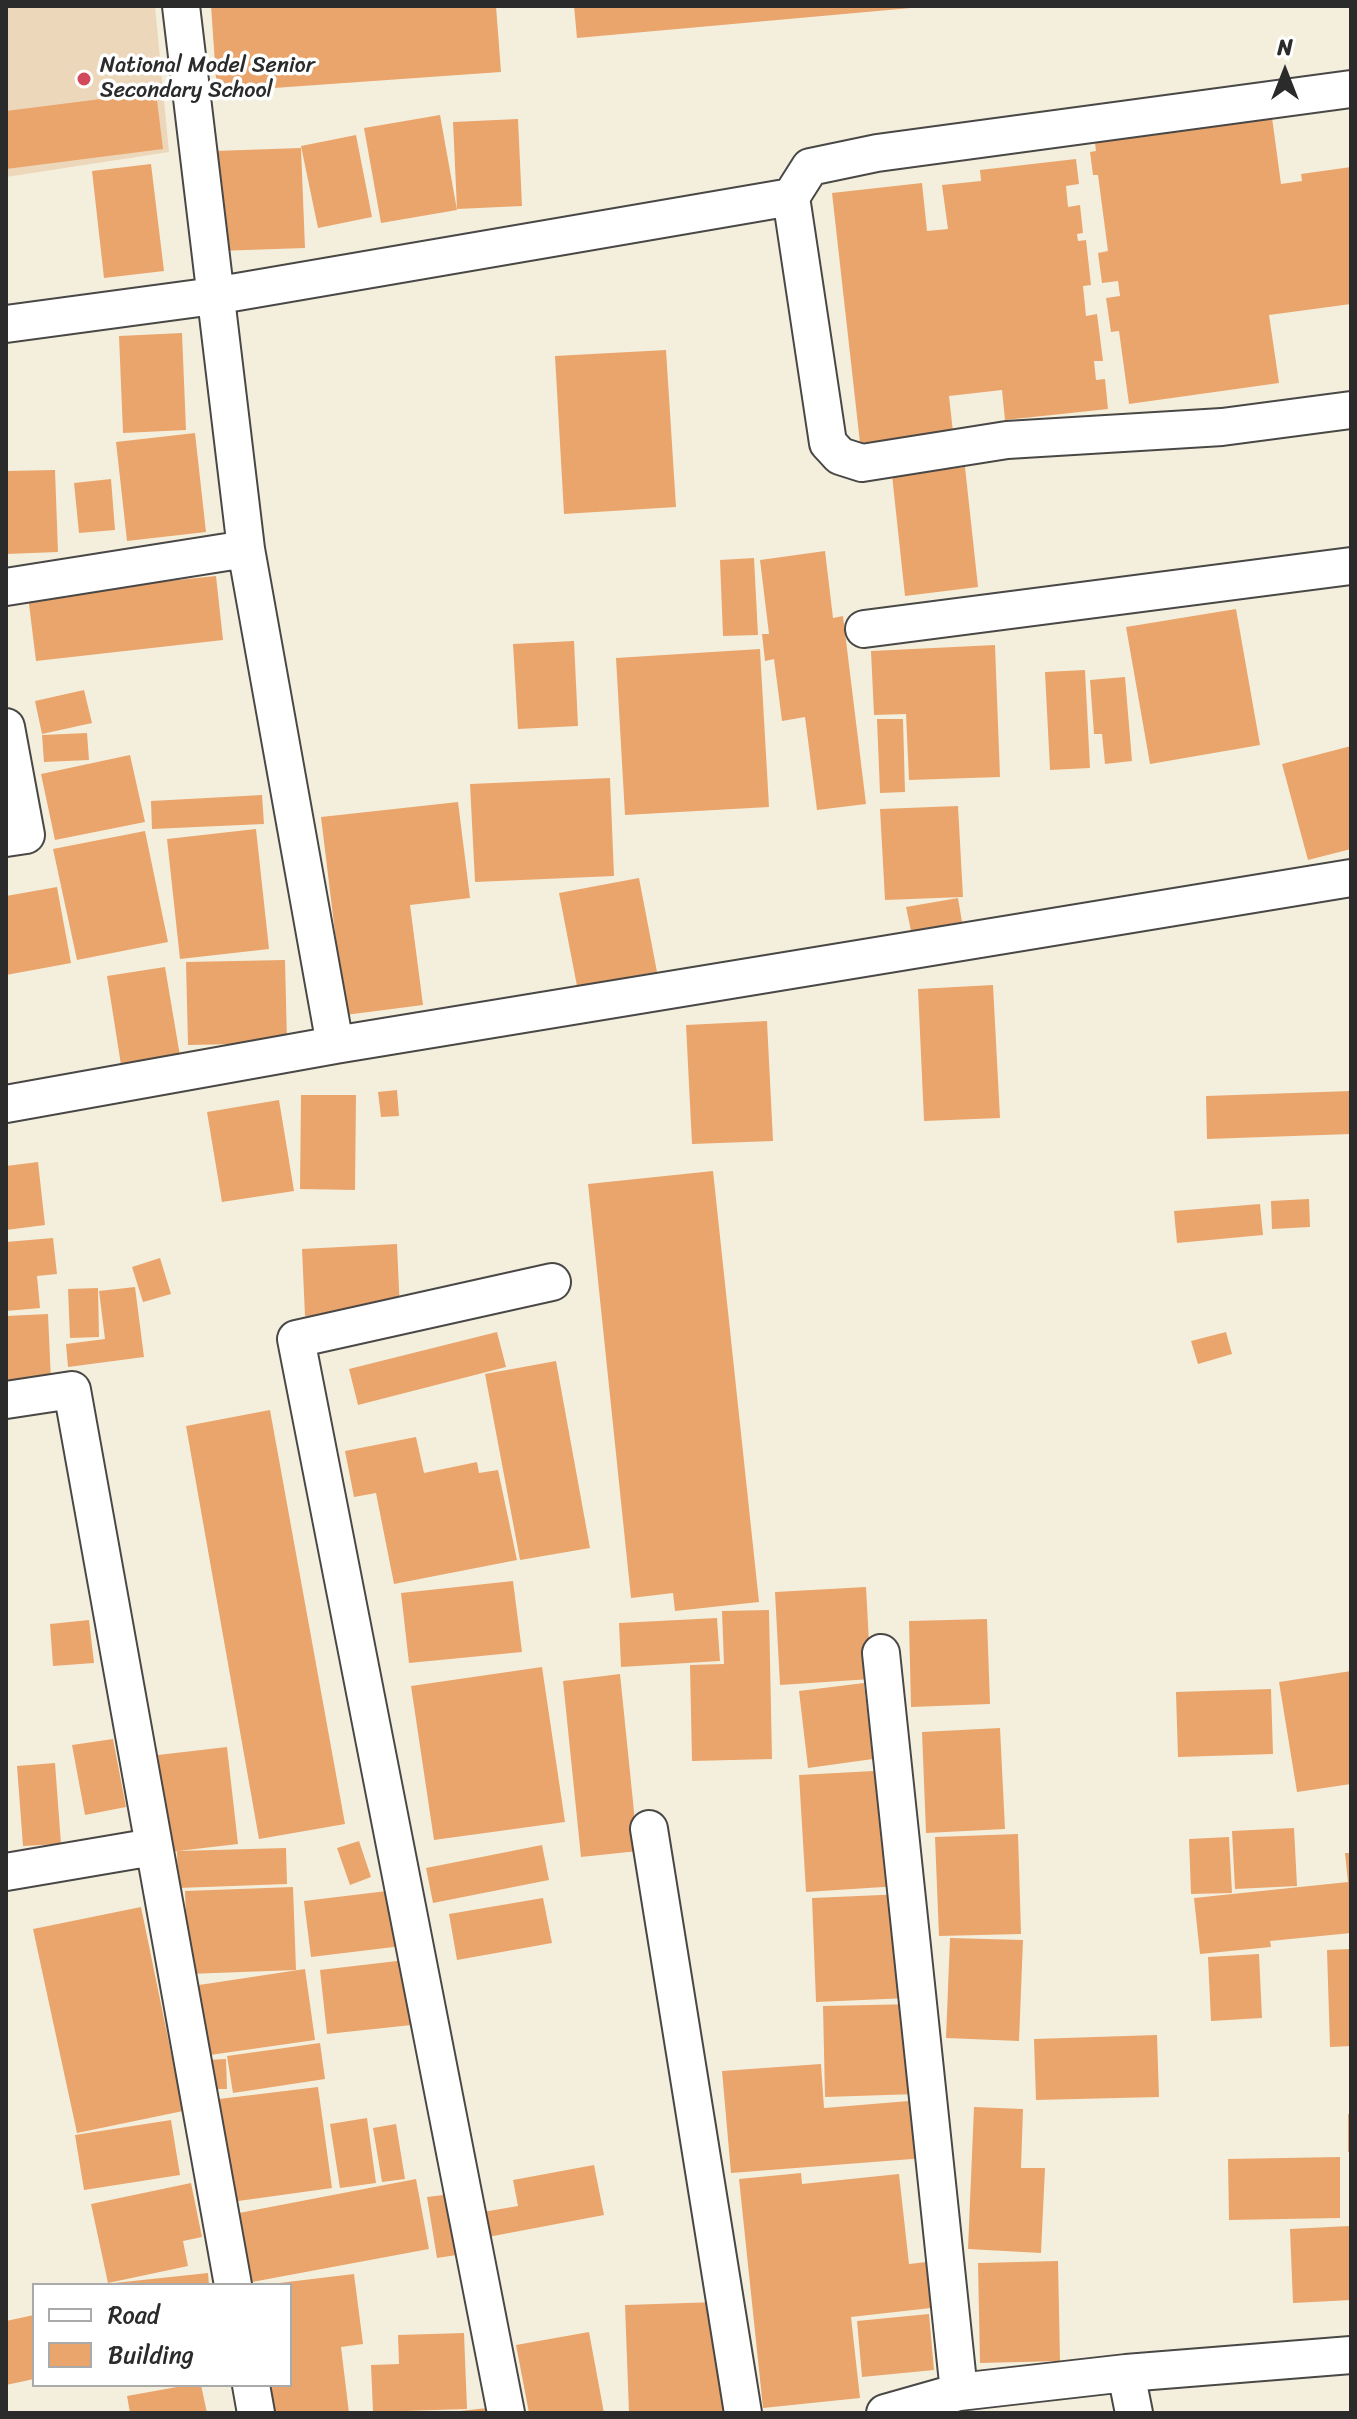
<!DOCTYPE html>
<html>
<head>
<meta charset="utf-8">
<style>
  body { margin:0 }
  #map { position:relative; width:1357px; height:2419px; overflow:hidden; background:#f4efdd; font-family:Sriracha,sans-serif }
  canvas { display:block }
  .frame { position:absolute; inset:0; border:8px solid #2b2b2b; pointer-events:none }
  .legend { position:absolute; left:32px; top:2283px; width:260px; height:104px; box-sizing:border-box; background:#fff; border:2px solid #aaa; margin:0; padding:10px 14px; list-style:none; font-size:24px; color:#2b2b2b }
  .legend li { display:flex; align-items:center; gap:16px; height:40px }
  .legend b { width:40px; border:2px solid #aaa }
  .north { position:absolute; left:1245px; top:32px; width:80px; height:80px; -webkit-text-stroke:6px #fff; paint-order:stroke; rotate:0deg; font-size:22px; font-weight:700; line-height:32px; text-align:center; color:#2b2b2b }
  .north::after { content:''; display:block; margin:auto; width:28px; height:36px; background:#2b2b2b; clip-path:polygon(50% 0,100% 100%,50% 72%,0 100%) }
</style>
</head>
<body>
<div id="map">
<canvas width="1357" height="2419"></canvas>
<div class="frame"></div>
<ul class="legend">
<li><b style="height:10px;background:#fff"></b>Road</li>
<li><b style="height:22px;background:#eaa56c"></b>Building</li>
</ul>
<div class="north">N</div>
</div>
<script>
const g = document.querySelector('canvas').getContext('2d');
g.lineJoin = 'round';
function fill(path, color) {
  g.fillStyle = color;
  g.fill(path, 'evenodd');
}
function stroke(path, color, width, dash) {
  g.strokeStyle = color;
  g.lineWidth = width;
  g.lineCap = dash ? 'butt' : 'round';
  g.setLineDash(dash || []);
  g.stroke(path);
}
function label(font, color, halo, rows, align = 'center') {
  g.font = font + ' Sriracha,sans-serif';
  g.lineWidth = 7;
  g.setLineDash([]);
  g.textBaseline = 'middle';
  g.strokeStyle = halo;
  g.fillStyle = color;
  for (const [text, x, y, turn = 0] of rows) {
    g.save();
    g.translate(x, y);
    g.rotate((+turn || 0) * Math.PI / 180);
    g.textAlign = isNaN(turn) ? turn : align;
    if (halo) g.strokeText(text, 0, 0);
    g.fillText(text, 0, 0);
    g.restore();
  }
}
fill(new Path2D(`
  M6,6H155L169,152L6,177Z`), '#edd7bb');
fill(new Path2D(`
  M211,6H496L501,72L217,92Z
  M574,6H910L911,8L577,38Z
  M156,92L163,149L6,169V111Z
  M1271,110L1281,184L1302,181L1301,174L1351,167V304L1269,315L1279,383L1129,404L1119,331L1111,332L1106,298L1120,296L1118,281L1102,283L1098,253L1108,251L1098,175H1093L1090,152L1096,151L1094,135Z
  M440,115L457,210L381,223L364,128Z
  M518,119L522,206L457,209L453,122Z
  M356,135L372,217L318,228L301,146Z
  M301,148L305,248L217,251L214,151Z
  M1076,159L1079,184L1066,186L1068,207L1080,205L1083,233L1077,234L1078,241L1086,240L1091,285L1083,286L1086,316L1097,314L1103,361H1094L1096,380L1105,379L1108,409L1005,420L1002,390L949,396L953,432L860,443L832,193L922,183L927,231L948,229L942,185L981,181L980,170Z
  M151,164L164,271L104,278L92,171Z
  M182,333L186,430L123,433L119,336Z
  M666,350L676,507L564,514L555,356Z
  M195,433L206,532L127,541L116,442Z
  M965,467L978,587L905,596L892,475Z
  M55,470L58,552L6,554V471Z
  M111,479L115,530L79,533L74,483Z
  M825,551L833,618L843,616L866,804L817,810L805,717L782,721L774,659L765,661L762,634H769L760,560Z
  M754,558L758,635L723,636L720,560Z
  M216,576L223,640L36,661L28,596Z
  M1236,609L1260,745L1150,764L1126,627Z
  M574,641L578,726L518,729L513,644Z
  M995,645L1000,777L909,780L906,714L874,715L871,651Z
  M760,649L769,807L625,815L616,658Z
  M1085,670L1090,768L1050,770L1045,672Z
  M1125,677L1132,761L1105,764L1102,734H1094L1090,680Z
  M84,690L92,723L42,734L35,701Z
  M877,719H903L905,792L880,793Z
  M87,733L89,760L44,762L42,735Z
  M1351,746V849L1308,860L1282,764Z
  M130,755L145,822L55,840L41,774Z
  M610,778L614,876L475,882L470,784Z
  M262,795L264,824L152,829L151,801Z
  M458,802L470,898L410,905L423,1005L345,1015L321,817Z
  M958,806L963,897L885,900L880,809Z
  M256,829L269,949L180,959L167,839Z
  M145,831L168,942L77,960L53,849Z
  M639,878L657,972L577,986L559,893Z
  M57,887L71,963L6,975V896Z
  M958,898L962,922L911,931L906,907Z
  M285,960L287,1043L188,1045L186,962Z
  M165,967L180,1056L121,1065L107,976Z
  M993,985L1000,1118L924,1121L918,989Z
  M767,1021L773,1141L692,1144L686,1025Z
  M397,1090L399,1116L381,1117L378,1092Z
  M1351,1091V1134L1207,1139L1206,1096Z
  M301,1095H356L355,1190L300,1189Z
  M279,1100L294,1191L222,1202L207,1112Z
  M38,1162L45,1225L6,1230V1166Z
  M713,1171L759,1602L675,1611L673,1593L631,1598L588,1184Z
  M1309,1199L1310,1227L1272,1229L1271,1201Z
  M1260,1204L1263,1235L1177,1243L1174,1211Z
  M53,1238L57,1274L37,1276L40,1308L6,1311V1242Z
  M397,1244L400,1312L305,1316L302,1249Z
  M160,1258L171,1294L143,1302L132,1267Z
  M135,1287L144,1357L68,1367L66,1344L105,1339L99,1291Z
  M98,1288L99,1337L70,1338L68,1289Z
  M48,1314L51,1381L6,1383V1316Z
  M497,1332L506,1367L358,1405L349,1369Z
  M1226,1332L1232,1354L1198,1364L1191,1341Z
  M556,1361L590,1548L520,1560L485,1374Z
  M270,1410L345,1824L259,1839L186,1426Z
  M416,1437L424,1473L477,1462L479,1473L498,1470L517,1560L394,1584L376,1493L354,1497L345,1451Z
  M513,1581L522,1652L409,1663L401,1593Z
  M866,1587L871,1679L780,1685L775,1592Z
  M769,1610L772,1759L692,1761L690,1665L724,1664L722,1611Z
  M717,1618L720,1661L621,1667L619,1623Z
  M987,1619L990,1704L911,1707L909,1621Z
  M89,1620L94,1663L53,1666L50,1624Z
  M542,1667L565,1822L434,1840L411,1686Z
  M1351,1671V1784L1297,1792L1279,1682Z
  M620,1674L638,1851L581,1857L563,1681Z
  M864,1683L873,1759L808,1768L799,1691Z
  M1271,1689L1273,1754L1178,1757L1176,1692Z
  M1000,1728L1005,1829L926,1833L922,1732Z
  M113,1739L126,1807L85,1815L72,1745Z
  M227,1747L238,1844L169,1852L158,1755Z
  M55,1763L61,1844L23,1846L17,1766Z
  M892,1770L899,1886L806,1892L799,1775Z
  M1294,1828L1297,1886L1235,1889L1232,1831Z
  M1018,1834L1021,1934L939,1936L935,1837Z
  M1229,1837L1232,1893L1191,1894L1189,1839Z
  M359,1841L371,1877L350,1885L337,1848Z
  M542,1845L549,1880L433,1903L426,1868Z
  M286,1848L287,1884L178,1888L177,1851Z
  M1345,1853H1351V1933L1270,1941L1271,1947L1200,1954L1194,1898L1348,1882Z
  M293,1887L296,1970L188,1974L185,1891Z
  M395,1890L402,1946L311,1957L304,1901Z
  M905,1894L909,1998L816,2002L812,1898Z
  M543,1898L552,1943L457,1960L449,1914Z
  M141,1907L183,2111L77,2133L33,1929Z
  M950,1938L1023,1940L1019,2041L946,2038Z
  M1351,1949V2046L1330,2047L1327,1950Z
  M1259,1954L1262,2018L1211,2021L1208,1957Z
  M414,1959L421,2024L327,2034L320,1970Z
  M305,1969L315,2040L210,2055L199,1985Z
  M916,2004L918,2094L825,2097L823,2006Z
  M1157,2035L1159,2097L1036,2100L1034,2039Z
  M320,2043L325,2079L233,2093L227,2056Z
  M226,2059L227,2089H209L208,2060Z
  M821,2064L824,2108L921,2100L925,2158L731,2173L722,2071Z
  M318,2087L332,2188L231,2202L219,2099Z
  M974,2107L1023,2109L1021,2168H1045L1041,2253L968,2249Z
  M1348,2114H1351V2152H1348Z
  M367,2118L376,2183L340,2188L330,2124Z
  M171,2120L180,2175L84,2190L75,2135Z
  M396,2124L405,2179L382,2182L373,2128Z
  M1340,2157V2218L1229,2220L1228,2159Z
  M594,2165L604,2215L488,2237L483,2212L518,2206L513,2180Z
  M801,2173L802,2184L899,2174L909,2264L935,2261L940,2307L851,2317L860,2398L763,2408L739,2179Z
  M416,2179L429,2249L252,2282L239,2213Z
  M191,2183L202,2237L183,2241L188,2266L108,2283L91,2204Z
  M460,2193L469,2253L437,2258L427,2197Z
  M1349,2226L1351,2300L1293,2303L1290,2229Z
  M1058,2261L1060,2361L980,2363L978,2263Z
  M208,2273L209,2285H114V2283Z
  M354,2274L363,2344L341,2347L349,2413H270L267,2385H290V2285L279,2283Z
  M718,2302L721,2401L737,2400V2413H629L625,2305Z
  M929,2314L934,2370L862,2377L857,2321Z
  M34,2315V2379L6,2385V2321Z
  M589,2332L604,2413H529L516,2345Z
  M464,2333L467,2409L373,2412L371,2365L399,2364L398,2335Z
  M188,2385H201L207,2413H130L127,2396Z
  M487,2408V2413H460V2411Z`), '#eaa56c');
const street = new Path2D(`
  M181,6L246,549L335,1045L1351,878
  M1351,89L877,153L810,167L791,197L828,443L840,456L862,463L1007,440L1222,427L1351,410
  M6,324L214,296L791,197
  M6,587L246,549
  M864,629L1351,566
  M6,727L26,835L6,838
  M6,1104L335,1045
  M6,1400L72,1390L233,2285
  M881,1653L959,2392
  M649,1829L743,2413
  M6,1872L153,1847
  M1126,2373L1134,2413
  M251,2385L256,2413
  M506,2413L296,1339L552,1282
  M885,2413L959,2392L1126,2373L1351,2355`);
stroke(street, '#494846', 40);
stroke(street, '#fff', 36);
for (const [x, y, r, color] of [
  [84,79,8,"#d1495b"]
]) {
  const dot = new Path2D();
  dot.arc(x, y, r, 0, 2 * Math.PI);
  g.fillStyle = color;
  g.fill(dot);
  stroke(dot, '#fff', 3);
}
label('22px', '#2b2b2b', '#fff', [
  ["National Model Senior",100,66],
  ["Secondary School",100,91]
], 'left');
</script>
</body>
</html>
